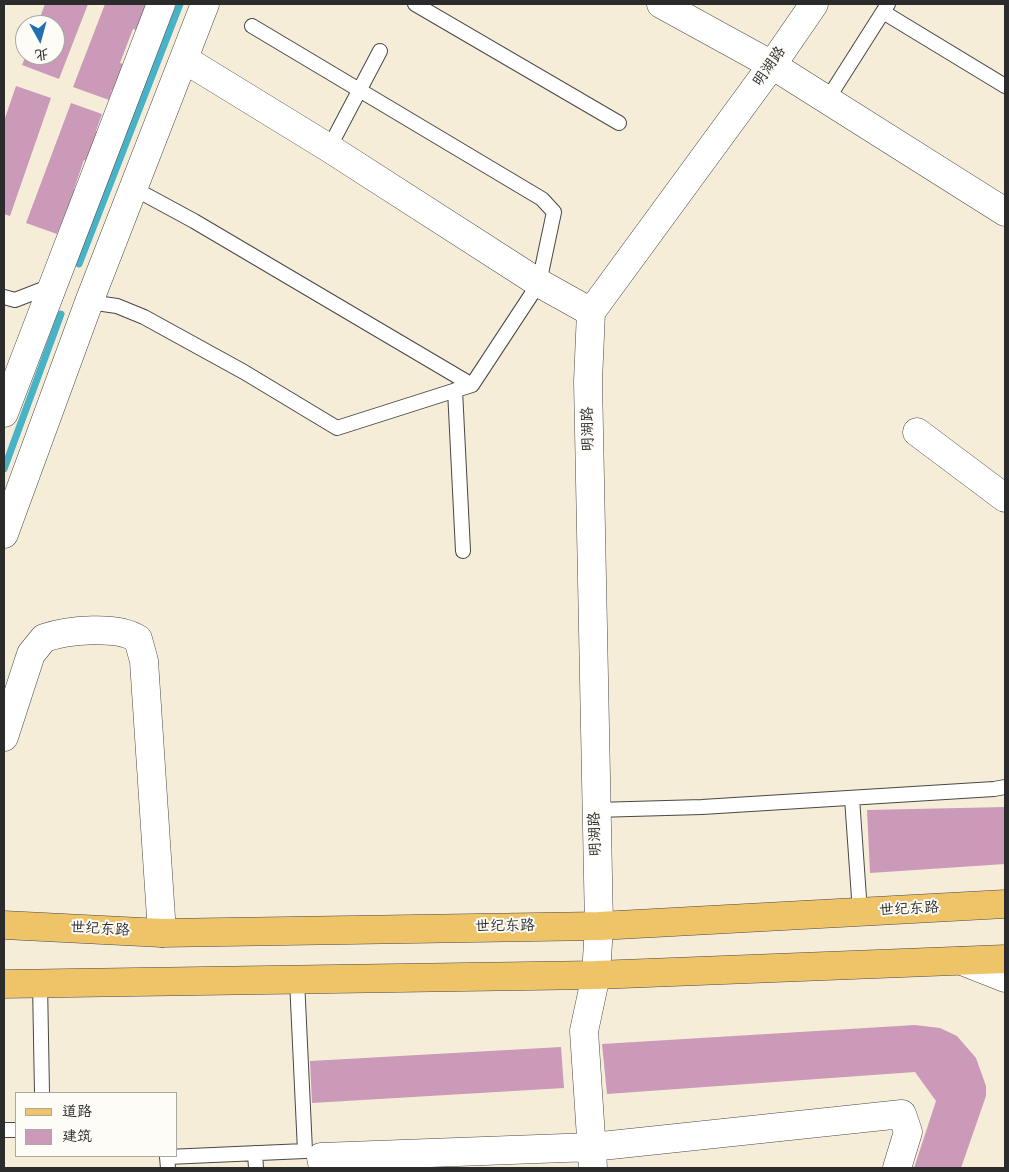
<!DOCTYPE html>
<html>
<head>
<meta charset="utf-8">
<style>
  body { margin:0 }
  #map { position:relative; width:1009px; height:1172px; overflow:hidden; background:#f6edd9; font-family:Mynerve,"LXGW WenKai TC",sans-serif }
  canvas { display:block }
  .frame { position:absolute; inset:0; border:5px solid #2b2b2b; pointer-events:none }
  .legend { position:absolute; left:15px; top:1092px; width:162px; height:65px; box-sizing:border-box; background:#fdfcf7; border:1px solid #a9a8a5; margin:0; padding:6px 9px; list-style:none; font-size:15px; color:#2b2b2b }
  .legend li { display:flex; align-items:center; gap:10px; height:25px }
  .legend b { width:25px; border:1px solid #a9a8a5 }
  .north { position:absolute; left:15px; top:15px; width:50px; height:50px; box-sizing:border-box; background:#fdfcf7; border:1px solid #a9a8a5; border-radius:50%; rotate:173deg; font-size:14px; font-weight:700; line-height:20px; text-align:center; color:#2b2b2b }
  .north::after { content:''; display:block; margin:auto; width:18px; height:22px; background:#1f6fb2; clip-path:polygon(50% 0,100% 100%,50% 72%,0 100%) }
</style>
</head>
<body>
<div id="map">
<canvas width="1009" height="1172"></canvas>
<div class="frame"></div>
<ul class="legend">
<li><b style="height:6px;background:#efc469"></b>道路</li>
<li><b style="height:14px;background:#cb9ab8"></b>建筑</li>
</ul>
<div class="north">北</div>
</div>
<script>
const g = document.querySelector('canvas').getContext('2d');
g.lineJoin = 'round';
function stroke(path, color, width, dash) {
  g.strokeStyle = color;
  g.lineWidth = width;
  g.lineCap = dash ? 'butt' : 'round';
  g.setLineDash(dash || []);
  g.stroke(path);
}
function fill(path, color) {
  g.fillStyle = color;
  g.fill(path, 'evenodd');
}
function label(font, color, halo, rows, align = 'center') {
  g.font = font + ' Mynerve,"LXGW WenKai TC",sans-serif';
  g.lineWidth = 4;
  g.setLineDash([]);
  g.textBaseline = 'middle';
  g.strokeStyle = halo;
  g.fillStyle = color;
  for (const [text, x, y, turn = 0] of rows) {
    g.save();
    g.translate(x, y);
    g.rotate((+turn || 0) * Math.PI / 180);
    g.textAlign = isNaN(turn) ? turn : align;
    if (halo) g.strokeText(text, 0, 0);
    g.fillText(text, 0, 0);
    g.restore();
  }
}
stroke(new Path2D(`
  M79,264L180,4
  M4,469L61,314`), '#48b2c6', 7);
fill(new Path2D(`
  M45,4H88L59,79L22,65L26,55H55V25H37Z
  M105,4H153L143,32L133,29L120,63L129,66L119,92L112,90L109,100L73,87Z
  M16,86L51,98L10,216L4,214V121Z
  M71,103L102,114L96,131L102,134L91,163L84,160L74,189L80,191L70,220L64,217L57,234L26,223Z
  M1005,807V864L870,873L867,810Z
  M915,1025L940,1028L957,1036L976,1058L986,1086V1096L961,1168H914L936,1101L915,1072L607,1094L602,1044Z
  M561,1047L564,1088L312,1103L310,1061Z`), '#cb9ab8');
const service = new Path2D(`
  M415,4L619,123
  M883,12L1005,86
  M827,100L888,4
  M329,148L380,51
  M133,188L194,221L472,385
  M4,297L15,300L51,286
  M89,302L117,306L144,317L244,372L337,428L472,385L539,283L554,212L542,199L252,26
  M455,390L463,551
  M852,798L860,912
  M595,810L702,807L994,789L1005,787
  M40,983L42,1093
  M4,1130H16
  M255,1153L256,1168
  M168,1168L167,1157L305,1151L297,980`);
const minor = new Path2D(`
  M661,4L772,65L1005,212
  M184,59L329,148L539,283L591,312
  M4,413L161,4
  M917,432L1005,498
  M4,534L89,302L205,4
  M4,737L31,654L44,638C68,630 117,625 138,639L144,661L162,933
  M323,1168L321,1157L592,1147L902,1114L908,1132L897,1168
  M593,1168L584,1031L596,975L599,926`);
const tertiary = new Path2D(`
  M599,926L588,381L591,312L772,65L814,4
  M962,961L1005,978`);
const primary = new Path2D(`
  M4,925L162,933L599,926L1005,904
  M4,984L596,975L1005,959`);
stroke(service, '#494845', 16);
stroke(minor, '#494845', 29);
stroke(tertiary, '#494845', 29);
stroke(primary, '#494845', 29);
stroke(service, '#fff', 14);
stroke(minor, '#fff', 28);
stroke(tertiary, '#fff', 28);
stroke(primary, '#efc469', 28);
label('15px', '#2b2b2b', '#fdfcf7', [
  ["明湖路",770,67,-55],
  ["明湖路",589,429,-91],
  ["明湖路",596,834,-92],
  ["世纪东路",909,910,-3],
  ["世纪东路",505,927,-1],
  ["世纪东路",100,930,3]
]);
</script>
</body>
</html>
